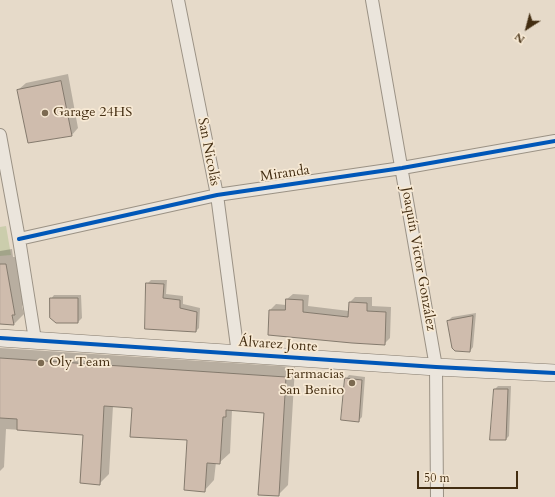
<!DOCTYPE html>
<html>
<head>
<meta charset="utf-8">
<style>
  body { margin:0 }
  #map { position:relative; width:555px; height:497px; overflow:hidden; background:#e6dac9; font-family:Cardo,serif }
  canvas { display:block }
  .north { position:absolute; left:507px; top:8px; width:40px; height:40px; -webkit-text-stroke:3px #f7e9d4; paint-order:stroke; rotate:216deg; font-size:11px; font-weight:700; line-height:16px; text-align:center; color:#432d11 }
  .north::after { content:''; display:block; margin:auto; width:14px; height:18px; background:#432d11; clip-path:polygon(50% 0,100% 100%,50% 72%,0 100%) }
  .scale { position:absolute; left:417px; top:471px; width:101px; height:18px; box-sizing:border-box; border:2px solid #432d11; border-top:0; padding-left:5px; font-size:12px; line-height:14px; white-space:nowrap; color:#432d11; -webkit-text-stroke:3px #f7e9d4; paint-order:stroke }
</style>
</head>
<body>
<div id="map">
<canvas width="555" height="497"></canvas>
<div class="north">N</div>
<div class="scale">50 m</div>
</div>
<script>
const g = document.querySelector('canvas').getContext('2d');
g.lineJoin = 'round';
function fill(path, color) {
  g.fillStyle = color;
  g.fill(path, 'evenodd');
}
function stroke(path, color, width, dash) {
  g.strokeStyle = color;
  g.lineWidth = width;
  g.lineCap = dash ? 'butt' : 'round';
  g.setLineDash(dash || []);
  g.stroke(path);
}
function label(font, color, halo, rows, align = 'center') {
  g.font = font + ' Cardo,serif';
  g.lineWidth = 3.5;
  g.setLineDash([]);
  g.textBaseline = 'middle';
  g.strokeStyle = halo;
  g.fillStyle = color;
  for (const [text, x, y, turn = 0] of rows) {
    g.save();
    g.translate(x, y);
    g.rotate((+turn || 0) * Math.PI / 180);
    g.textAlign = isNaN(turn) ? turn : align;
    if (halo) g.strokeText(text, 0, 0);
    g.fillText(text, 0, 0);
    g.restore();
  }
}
fill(new Path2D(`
  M6,226L11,255L0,256V227Z`), '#cbcdac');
fill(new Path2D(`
  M68,74L78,128L71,136L18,90L26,83Z
  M12,249L13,257H16L24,304L22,306L24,314L14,324L0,323V251Z
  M151,280H167L166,294L183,296V304L200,308L199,328L196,331L147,284Z
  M293,294L309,295L308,306L349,311L350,302L355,297H372V306L391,307L390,338L384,344L270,310L276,304L286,305L287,299Z
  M54,295H81L82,318L78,322L51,299Z
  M476,313L473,347L470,351L448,321L452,317Z
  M0,348L295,367L288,485L278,495L265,412L232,410L230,453L219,463L216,462L214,480L204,491L188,440L133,407L113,406L109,474L99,484L84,434L6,429L4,467L0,471Z
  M349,375L365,377L362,417L358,421L346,379Z
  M498,386H511L509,436L506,439L495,389Z`), '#0003');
const building = new Path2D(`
  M61,81L72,136L28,143L17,90Z
  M0,264H6L15,315H12L14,325L0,324Z
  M146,283L164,284L163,298L180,300V308L197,312L196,332L145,329Z
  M50,298H78V323H56L50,318Z
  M286,299L303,300V312L348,317L349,302L367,303V311L386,312L385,345L352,343L268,335L269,310H285Z
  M473,316L470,352L455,351L452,348L447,321Z
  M0,358L286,377L279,496L258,495L264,413L226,410V417H223L220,464L207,463L205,492L184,490L187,440L130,437L132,408L104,406L100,485L80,483L83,435L17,430V419L0,418Z
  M345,378L362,380L359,422L341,420Z
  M494,389H508L506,440H490Z`);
fill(building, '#cfbcad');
stroke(building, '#847a6d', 1);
const street = new Path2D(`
  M178,0L217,195L238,354
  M372,0L436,367L437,497
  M0,135L19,239L35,340
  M19,239L217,195L402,168L555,141`);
const secondary = new Path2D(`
  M0,338L436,367L555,373`);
stroke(street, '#9b9285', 14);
stroke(secondary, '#847a6d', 18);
stroke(street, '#ebe5dc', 12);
stroke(secondary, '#ebe5dc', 17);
stroke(new Path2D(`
  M19,239L217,195L402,168L555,141
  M0,338L436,367L555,373`), '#0057b8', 4);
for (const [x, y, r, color] of [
  [45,113,4,"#7c6a51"],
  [41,363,4,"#7c6a51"],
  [352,383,4,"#7c6a51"]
]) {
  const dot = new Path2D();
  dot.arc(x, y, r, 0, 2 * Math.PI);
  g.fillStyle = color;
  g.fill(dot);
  stroke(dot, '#f7e9d4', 1.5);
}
label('14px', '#432d11', '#f7e9d4', [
  ["Garage 24HS",53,113],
  ["Oly Team",49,363],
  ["Farmacias",344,375,"right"],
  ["San Benito",344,391,"right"]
], 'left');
label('14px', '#432d11', '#f7e9d4', [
  ["San Nicolás",208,152,79],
  ["Miranda",285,174,-8],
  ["Joaquín Victor González",418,259,80],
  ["Álvarez Jonte",278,345,4]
]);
</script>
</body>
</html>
